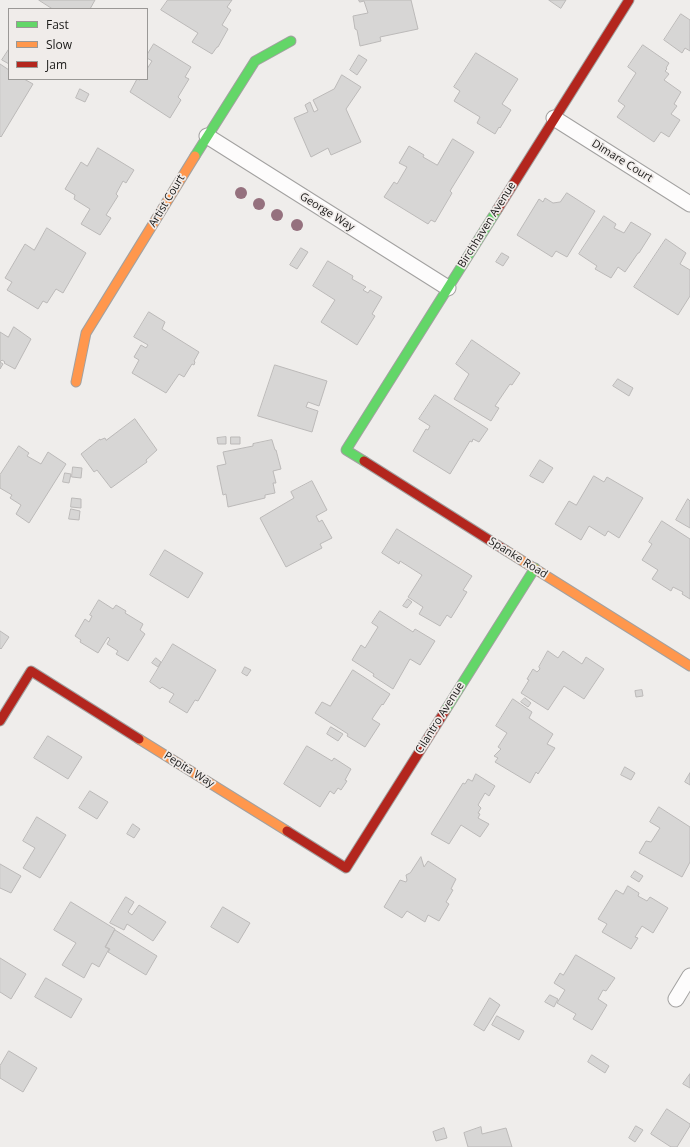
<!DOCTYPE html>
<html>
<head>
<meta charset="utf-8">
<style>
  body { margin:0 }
  #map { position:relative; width:690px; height:1147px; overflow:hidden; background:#efedeb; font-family:"Open Sans",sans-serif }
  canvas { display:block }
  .legend { position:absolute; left:8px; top:8px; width:140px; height:72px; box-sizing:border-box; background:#f0ecea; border:1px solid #9a9896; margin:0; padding:5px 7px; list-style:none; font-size:12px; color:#1a1918 }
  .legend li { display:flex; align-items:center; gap:8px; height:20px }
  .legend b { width:20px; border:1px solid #9a9896 }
</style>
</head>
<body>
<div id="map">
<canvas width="690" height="1147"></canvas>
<ul class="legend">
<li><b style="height:5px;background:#63d668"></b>Fast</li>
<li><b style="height:5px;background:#ff974d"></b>Slow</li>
<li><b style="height:5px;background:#b3261e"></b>Jam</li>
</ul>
</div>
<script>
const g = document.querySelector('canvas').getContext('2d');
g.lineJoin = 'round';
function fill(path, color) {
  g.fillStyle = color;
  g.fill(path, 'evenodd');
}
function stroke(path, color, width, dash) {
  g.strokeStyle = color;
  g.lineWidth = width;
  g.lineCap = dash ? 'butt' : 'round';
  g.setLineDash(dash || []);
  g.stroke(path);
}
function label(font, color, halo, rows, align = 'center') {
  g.font = font + ' "Open Sans",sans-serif';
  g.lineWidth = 3.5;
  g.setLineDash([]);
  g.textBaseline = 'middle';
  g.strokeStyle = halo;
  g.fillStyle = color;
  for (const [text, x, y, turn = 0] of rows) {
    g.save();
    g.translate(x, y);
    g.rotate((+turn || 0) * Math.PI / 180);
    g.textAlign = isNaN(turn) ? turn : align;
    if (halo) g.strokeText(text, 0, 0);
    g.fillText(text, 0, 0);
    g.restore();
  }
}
const building = new Path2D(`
  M39,0H95L90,9H53Z
  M168,0H232L227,7L231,10L222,25L228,29L218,47H217L212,54L192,42L198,33L161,10Z
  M359,0H411L418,29L380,37L381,41L360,46L357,30L355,29L353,16L368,13L364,1L360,2Z
  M549,0H566L561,8Z
  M681,14L690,20V51L685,48L682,53L664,40Z
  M154,44L191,67L185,77L189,79L178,97L181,100L170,118L130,92L137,79L140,80L141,79H147V69L152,61L147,58V55Z
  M643,45L669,63L666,68L667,69L665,71L669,74L664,80L681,92L674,104L677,106L671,114L680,120L669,137L661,132L654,142L617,117L625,106L618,101L636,73L628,67Z
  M9,49V64L2,60Z
  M476,53L518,79L502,104L511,110L500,128L499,127L495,134L477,123L480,117L454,101L460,91L454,87Z
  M359,55L367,60L357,75L350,70Z
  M0,64L9,70V79H24L33,84L1,137L0,136Z
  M342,75L361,87L346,109L361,142L331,155L328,148L311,157L294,118L308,112L305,105L310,102L314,112L318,110L313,100L334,89Z
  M80,89L89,94L85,102L76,98Z
  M453,139L474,152L450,191L452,193L435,222L431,220L428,224L384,197L394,182L397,184L407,167L399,163L409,146L424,155L423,157L437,165Z
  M98,148L134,170L126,183L123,181L116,194L118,196L106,215L111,218L100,235L81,224L90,209L74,199L75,195L65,189L81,162L87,166Z
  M567,193L595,211L567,257L556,251L552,257L517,235L539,199L543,202L545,198L553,203L560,202Z
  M604,216L616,224L614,228L624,233L631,222L651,234L639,253H638L625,272L618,267L611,278L595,269L597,266L579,254Z
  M47,228L86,253L63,293L56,289L47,303L43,301L38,309L7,290L12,282L5,278L25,244L34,250Z
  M666,239L686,253L680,264L690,270V296L678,315L634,287Z
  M301,248L308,252L297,269L290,265Z
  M502,253L509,257L503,266L496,262Z
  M328,261L353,276L352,279L366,287L363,290L368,293L370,290L382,297L372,314L375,316L357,345L321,322L335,300L313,286Z
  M149,312L165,322L162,329L199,352L194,361L195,362L194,365L192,364L184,377L179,374L166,393L132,373L139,360L134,357L141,345L146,348L148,345L134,337Z
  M14,327L31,339L15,369L4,363L5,362L2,360L0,362L3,364L0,369V332L8,337Z
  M472,340L520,373L512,385L510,384L495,406L499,408L491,421L454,399L469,374L456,364Z
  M275,365L327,381L319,406L308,402L306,407L318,411L312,432L258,416Z
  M618,379L633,388L629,396L613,386Z
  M435,395L488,429L479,442L473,439L472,442L470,441L450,474L413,451L426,429L428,430L430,426L419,419Z
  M135,419L157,450L146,460L147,462L111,488L97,470L94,472L81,454L100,439V440L105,438L106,440Z
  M226,437V444H218L217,438Z
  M231,437H240V444H231Z
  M272,440L275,450H276L281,469L273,471L276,483H273L275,493L265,495V498L228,507L226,494L223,495L217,466L226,464L223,452L253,446V444Z
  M19,446L29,453L27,456L41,464L48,452L66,464L29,523L16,514L21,505L10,498L12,495L0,488V475Z
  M540,460L553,468L543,483L530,476Z
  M73,467L82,468L81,478L72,477Z
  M65,473L71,474L69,483L63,482Z
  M594,476L604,482L607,477L643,498L619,538L608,531L605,536L589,526L581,540L555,524L569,501L576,505Z
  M312,481L327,510L316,516L319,522L322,520L332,538L320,544L322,548L286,567L260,518L294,498L291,492Z
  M72,498L81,499V508L71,507Z
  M688,499L690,501V528L676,520Z
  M71,509L80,511L79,520L69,519Z
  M662,521L690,539V599L682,594L683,592L673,587L671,591L652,579L658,570L642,560L652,544L649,542Z
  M397,529L472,576L463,590L467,592L451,618L447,615L440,626L419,614L423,607L408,597L422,575L400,561L399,564L382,553Z
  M165,550L203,573L188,598L150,575Z
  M408,599L412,602L407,608L403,606Z
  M99,600L113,609L116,605L126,611L125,613L143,624L140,630L145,634L128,661L116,654L118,651L107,644L110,639L108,637L98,653L80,642L81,640L75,636L85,619L89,622L92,616L90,615Z
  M380,611L413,632L415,629L435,641L420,665L410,659L393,689L373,676L374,674L352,660L361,645L365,648L378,627L372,623Z
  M0,631L9,637L1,649L0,648Z
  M173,644L216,670L198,701L195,700L187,713L169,702L174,694L162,687L160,689L150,682Z
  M548,651L558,658L563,651L582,664L586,657L604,669L584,699L564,686L548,710L521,693L529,680L527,679L533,669L537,672L540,669L539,667Z
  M156,658L161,662L158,667L152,663Z
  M245,667L251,670L247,676L242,673Z
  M353,670L390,694L383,705L382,704L372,719L380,724L365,747L347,736L348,734L315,713L322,702L330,706Z
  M642,690L643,696L636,697L635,691Z
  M525,698L531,703L528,707L521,702Z
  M513,699L532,712L529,718L553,734L547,744L555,748L538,774L536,772L530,783L495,762L498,758L494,756L501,749L498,747L507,733L496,726Z
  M331,727L343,734L338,741L327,734Z
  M48,736L82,757L68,779L34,758Z
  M307,746L332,761L334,758L351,769L345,780L347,781L341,790L338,788L334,794L330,791L320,807L284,784Z
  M625,767L635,773L631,780L621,775Z
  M690,773V785L685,782Z
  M476,774L495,786L489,796L485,793L478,805L481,808L478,813L480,814L478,818L489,824L480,837L461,825L449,844L431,834L463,783L465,784L468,779L472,781Z
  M90,791L108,802L97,819L79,808Z
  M659,807L690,827V862L682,877L639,853L646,841L651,842L660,828L650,822Z
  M37,817L66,835L40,878L23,868L35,848L23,841Z
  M133,824L140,829L134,838L127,834Z
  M421,857L424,867L428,861L456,879L451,889L453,890L446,902L449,904L439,921L428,915L425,922L407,911L402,918L384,907L400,880L406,882L407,880L406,875L410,873Z
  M0,864L21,876L11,893L0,888Z
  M635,871L643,876L639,882L631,877Z
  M628,886L639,893L638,896L647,901L650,897L668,908L653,933L642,926L635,937L638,938L631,949L602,932L607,924L598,919L616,890L623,894Z
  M126,897L134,902L128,912L132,915L139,905L166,922L153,941L127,924L124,930L110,923Z
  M71,902L115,929L105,947L109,949L99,967L92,963L84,978L62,965L76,943L54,930Z
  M223,907L250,923L238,943L211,927Z
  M115,930L157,956L146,975L108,952L110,949L106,947Z
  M576,955L615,978L606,991L603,990L598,999L607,1005L592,1030L573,1019L576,1014L557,1003L565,990L554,983L560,973L563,975Z
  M0,958L26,974L11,999L0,992Z
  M46,978L82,999L71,1018L35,997Z
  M550,995L558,999L554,1007L545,1002Z
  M490,998L500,1005L484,1031L474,1025Z
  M497,1016L524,1031L519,1040L492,1025Z
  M9,1051L37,1068L23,1092L0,1078V1066Z
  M592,1055L609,1066L605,1073L588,1062Z
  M690,1074V1088L683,1084Z
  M667,1109L690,1124V1126L677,1147H671L651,1134Z
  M636,1126L643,1130L635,1142L629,1138Z
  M481,1127L482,1134L506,1128L512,1147H468L464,1133Z
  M444,1128L447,1138L436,1141L433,1132Z`);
fill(building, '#d7d6d5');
stroke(building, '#bbb9b8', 1);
const street = new Path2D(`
  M554,118L690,204
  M207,136L448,288
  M676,999L690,976`);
const fast = new Path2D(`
  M195,156L255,61L291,41
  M364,461L346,450L497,210
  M445,711L535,568`);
const slow = new Path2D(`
  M76,382L86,333L195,156
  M505,550L690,666
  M139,739L287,831`);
const jam = new Path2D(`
  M497,210L629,0
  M364,461L505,550
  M0,721L31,671L139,739
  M287,831L346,868L445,711`);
stroke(street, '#a2a1a0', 17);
stroke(fast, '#a2a1a0', 11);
stroke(slow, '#a2a1a0', 11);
stroke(jam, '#a2a1a0', 11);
stroke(street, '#fdfcfc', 15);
stroke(fast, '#63d668', 9);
stroke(slow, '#ff974d', 9);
stroke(jam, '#b3261e', 9);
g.fillStyle = '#95717e';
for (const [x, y] of [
  [241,193],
  [259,204],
  [277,215],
  [297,225]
]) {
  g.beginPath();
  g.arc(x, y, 6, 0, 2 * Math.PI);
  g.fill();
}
label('11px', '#1a1918', '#f0ecea', [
  ["Dimare Court",622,161,32],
  ["Artist Court",167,201,-59],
  ["George Way",327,212,32],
  ["Birchhaven Avenue",487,225,-58],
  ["Spanke Road",518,558,32],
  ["Cilantro Avenue",440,718,-58],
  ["Pepita Way",189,770,32]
]);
</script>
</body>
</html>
